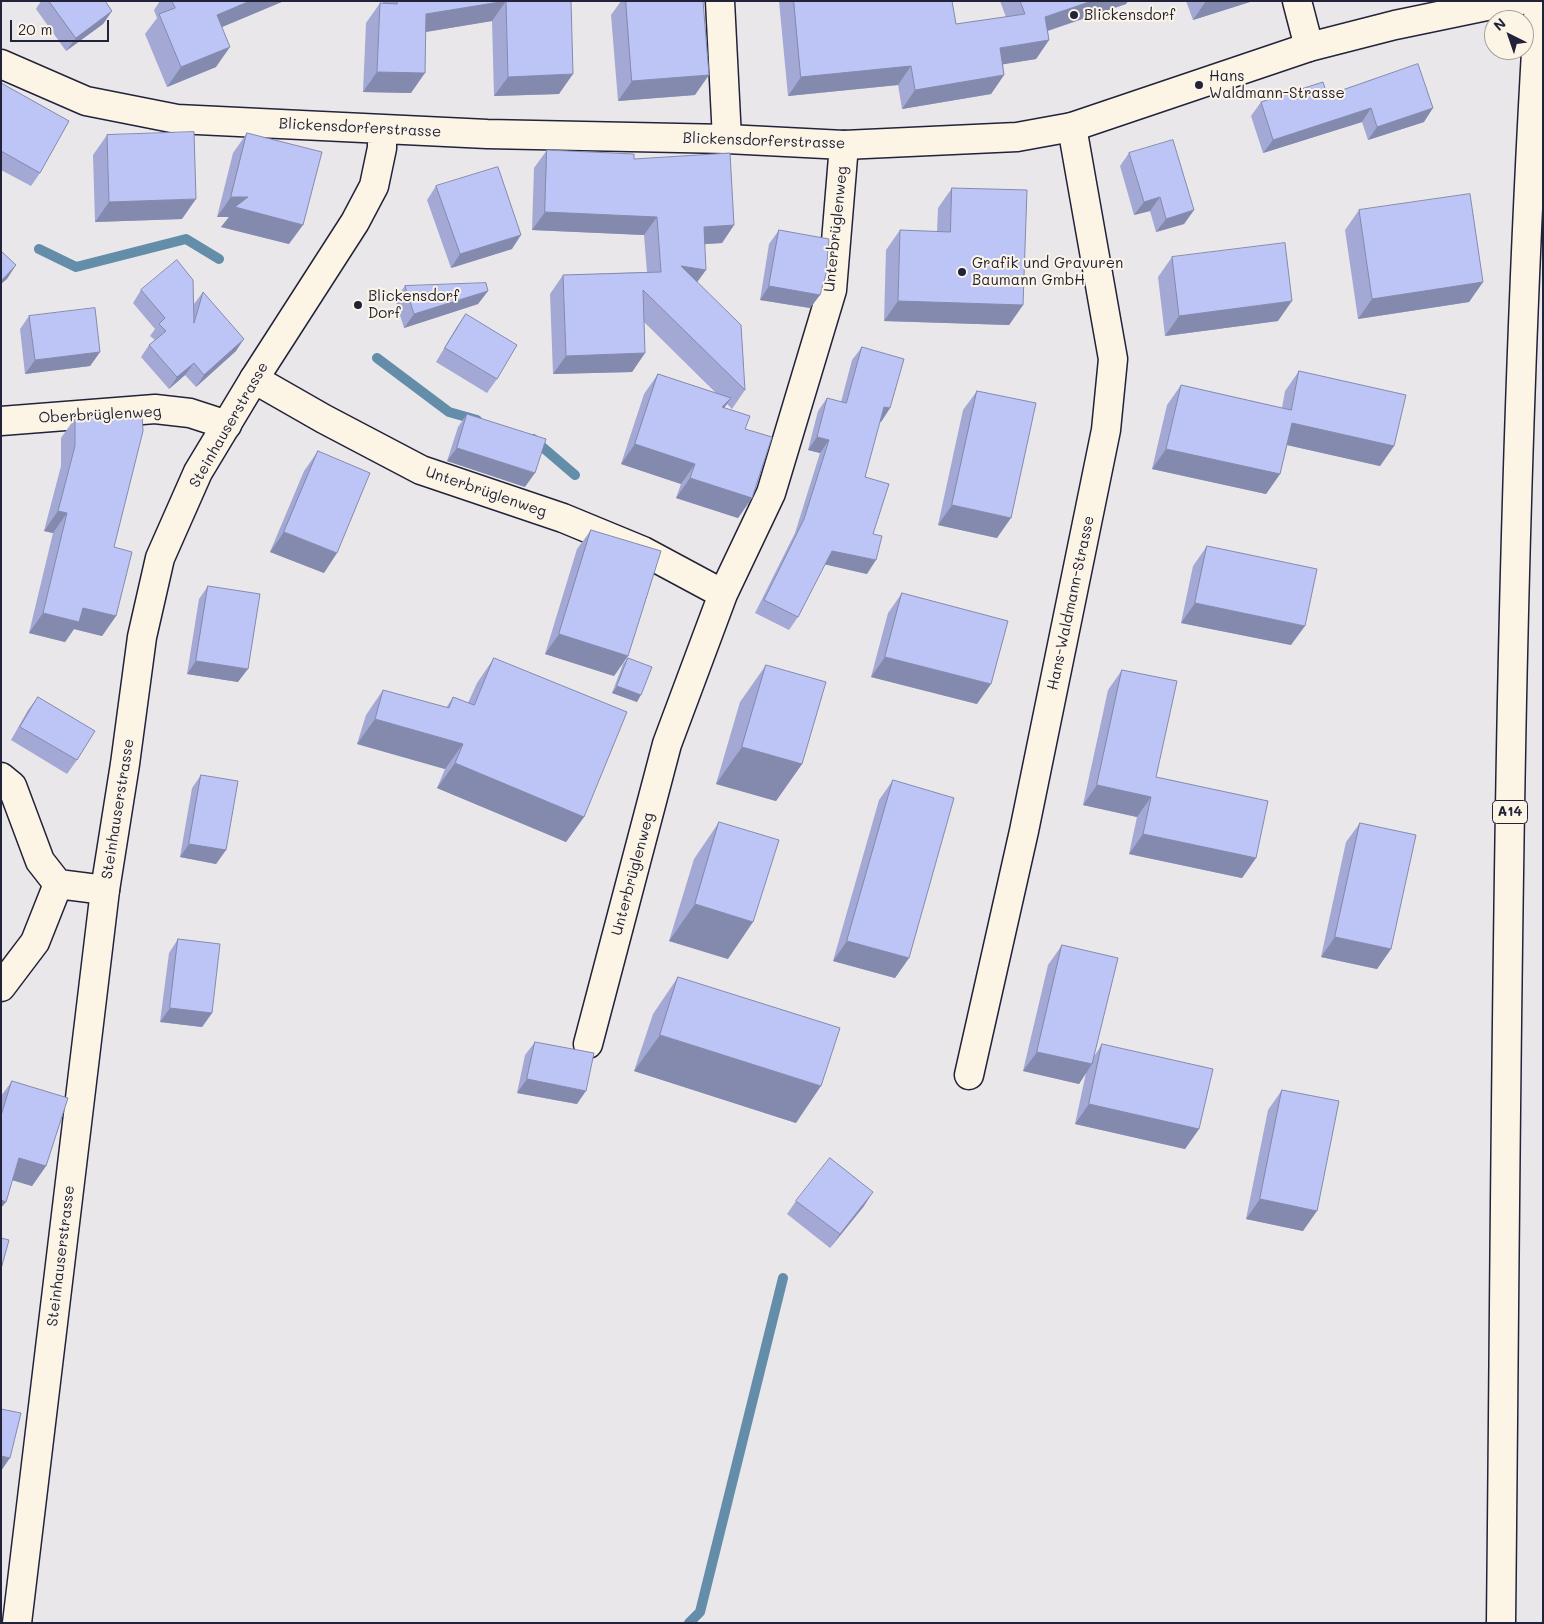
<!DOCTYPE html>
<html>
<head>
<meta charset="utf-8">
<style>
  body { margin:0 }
  #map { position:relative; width:1544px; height:1624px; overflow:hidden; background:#e9e7ea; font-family:Mali,sans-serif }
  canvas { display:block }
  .frame { position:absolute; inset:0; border:2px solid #22223b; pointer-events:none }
  .north { position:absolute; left:1484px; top:10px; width:50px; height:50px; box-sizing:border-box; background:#fcf5e5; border:1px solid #a5a1a1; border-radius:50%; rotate:319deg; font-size:14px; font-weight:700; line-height:20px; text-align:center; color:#22223b }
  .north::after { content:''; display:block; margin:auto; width:18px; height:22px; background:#22223b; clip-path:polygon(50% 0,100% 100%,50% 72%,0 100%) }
  .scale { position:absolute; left:10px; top:20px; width:99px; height:22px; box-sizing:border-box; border:2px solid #22223b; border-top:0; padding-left:6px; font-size:15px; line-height:18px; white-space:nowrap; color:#22223b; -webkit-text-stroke:4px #fcf5e5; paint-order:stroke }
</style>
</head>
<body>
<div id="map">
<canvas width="1544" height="1624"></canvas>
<div class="frame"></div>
<div class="north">N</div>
<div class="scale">20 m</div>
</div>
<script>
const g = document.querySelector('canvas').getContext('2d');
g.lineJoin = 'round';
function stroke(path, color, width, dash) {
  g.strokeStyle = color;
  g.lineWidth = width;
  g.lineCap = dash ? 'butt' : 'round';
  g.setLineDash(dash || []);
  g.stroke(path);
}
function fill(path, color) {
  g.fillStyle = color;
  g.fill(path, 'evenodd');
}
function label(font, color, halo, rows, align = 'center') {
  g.font = font + ' Mali,sans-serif';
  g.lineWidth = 4;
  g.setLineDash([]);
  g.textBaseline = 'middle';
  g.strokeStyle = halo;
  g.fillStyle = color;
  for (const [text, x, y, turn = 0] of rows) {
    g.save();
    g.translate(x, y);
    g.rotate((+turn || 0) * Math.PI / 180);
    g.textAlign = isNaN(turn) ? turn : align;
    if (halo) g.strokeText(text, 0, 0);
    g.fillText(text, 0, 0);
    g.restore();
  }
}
stroke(new Path2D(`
  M39,249L76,267L186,239L219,259
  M377,358L449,412L477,420
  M533,439L575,475
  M689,1623L700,1612L783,1278`), '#648da9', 10);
const minor = new Path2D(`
  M720,1L727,139
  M1297,1L1309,47
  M254,379L324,419L421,470L563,518L643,551L723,594L667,744L588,1044
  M1,421L155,409L190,413L227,425
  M723,594L771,493L832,290L844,145
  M1,777L12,786L40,861L58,884
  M1,987L35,942L58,884L105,890
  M969,1075L1024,831L1106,430L1113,359L1072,127`);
const tertiary = new Path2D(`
  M1,64L86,101L177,119L487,134L727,139L844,145L1017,137L1072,127L1309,47L1395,25L1501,3L1518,1
  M17,1623L105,890L125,764L142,637L160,558L198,472L254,379L355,222L374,186L382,148V130`);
const motorway = new Path2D(`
  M1501,1623C1507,1082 1506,541 1539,1`);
stroke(minor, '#22223b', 31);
stroke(tertiary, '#22223b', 31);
stroke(motorway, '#22223b', 31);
stroke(minor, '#fcf5e5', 28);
stroke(tertiary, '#fcf5e5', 28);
stroke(motorway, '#fcf5e5', 28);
fill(new Path2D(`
  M41,1H105L112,11L103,24L66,51L36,9Z
  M160,1H284L222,27L216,67L167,87L145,34L157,18L154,10Z
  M383,1H571L559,94L494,96L492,21L426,32L411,93L363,92L366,23L380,3H383Z
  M621,1H703L695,95L618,101L611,15Z
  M779,1H952L956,24L1006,17L1000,1H1128L1126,4L1048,31L1049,40L1036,59L1003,64L1004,75L991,94L902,109L898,85L788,96Z
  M1186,1H1253L1193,20Z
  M1,83L40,173L31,186L1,170Z
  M1327,95L1424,122L1368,140L1362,122L1263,153L1251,116L1261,102Z
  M247,133L289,244L221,227L229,217H217L233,153Z
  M107,135L182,219L95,222L93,155Z
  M547,150L634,159L734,225L722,243L705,244L697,282L745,390L732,409L727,404L724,408L745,429L752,498L738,518L676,498L681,484L621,464L644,394L658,374L716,393L644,322L645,353L632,372L553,374L550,294L563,275L647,272L644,235L532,230L534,168Z
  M1129,153L1194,210L1184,224L1156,232L1150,211L1134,215L1120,166Z
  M436,186L512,249L451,268L427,200Z
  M952,188L1023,305L1009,325L884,321L886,250L900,230L937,232L938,208Z
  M1359,210L1483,282L1469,302L1358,319L1345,230Z
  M779,230L820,295L810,308L760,300L769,244Z
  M1172,257L1278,321L1165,336L1158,277Z
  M405,286L488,291L478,304L404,328L395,299Z
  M141,290L194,304L203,292L236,351L196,387L185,375L169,389L141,357L149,345L155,340L150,336L155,329L133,303Z
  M466,314L497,379L487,393L436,362L456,328Z
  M29,316L100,352L90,366L25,374L20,329Z
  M862,347L890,408L881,422L880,421L865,477L873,534L867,574L825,564L798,617L789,630L755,613L795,533L820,453L808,450L818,411L827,398L841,402L852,360Z
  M1299,371L1394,446L1380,466L1287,445L1280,474L1266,494L1152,469L1167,405L1181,385L1282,408L1285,391Z
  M977,391L997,538L938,525L963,410Z
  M467,414L525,487L447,461L458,427Z
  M75,418L114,547L116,616L102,636L74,629L65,642L29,633L53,533L44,531L61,466V438Z
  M318,451L324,573L270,552L304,471Z
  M591,530L628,656L614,676L545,654L577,549Z
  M1207,546L1291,645L1181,623L1193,566Z
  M208,586L238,682L187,674L199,599Z
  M902,593L977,704L871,677L888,613Z
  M494,658L584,817L566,842L437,788L445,769L357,744L366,715L383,690L446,708L453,697L468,703L477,683Z
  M628,658L637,702L612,693L623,664Z
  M766,665L802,764L776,801L716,784L740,702Z
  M1122,670L1156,777L1256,858L1242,878L1129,854L1137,817L1083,805L1108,690Z
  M38,697L77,760L67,774L11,740L28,710Z
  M201,775L226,850L216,864L180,857L192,788Z
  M893,780L909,958L895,978L833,961L879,800Z
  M719,822L728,959L669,941L694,859Z
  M1360,823L1391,949L1377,969L1321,957L1346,842Z
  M178,939L212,1013L202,1027L160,1022L169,953Z
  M1062,945L1095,1055L1102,1044L1199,1129L1185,1149L1075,1124L1086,1073L1079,1084L1023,1071L1048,965Z
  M678,977L796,1123L634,1071L653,1014Z
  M535,1042L577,1104L517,1093L525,1055Z
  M12,1081L46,1166L32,1186L12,1180L1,1208V1096Z
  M1282,1090L1303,1231L1246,1219L1268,1110Z
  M796,1201L864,1206L830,1248L787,1214Z`), '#a3a9d4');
fill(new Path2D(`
  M250,1H284L203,35L217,15Z
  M506,1L492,21L413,34L426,14Z
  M1092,1H1128L1126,4L1032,36L1045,17Z
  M1206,1H1253L1193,20Z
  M112,11L103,24L66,51L76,38Z
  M1049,40L1036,59L987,67L1000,48Z
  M230,47L216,67L167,87L181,67Z
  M911,66L898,85L788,96L801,77Z
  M377,72L425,73L411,93L363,92Z
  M573,74L559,94L494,96L508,77Z
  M709,75L695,95L618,101L632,81Z
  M1004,75L991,94L902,109L915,90Z
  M1371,108L1362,122L1263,153L1273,140Z
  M1433,108L1424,122L1368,140L1377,127Z
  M231,197H248L303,225L289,244L221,227L229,217H217Z
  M1160,197L1150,211L1134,215L1144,202Z
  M196,199L182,219L95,222L109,202Z
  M1194,210L1184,224L1156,232L1166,219Z
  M545,212L657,217L644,235L532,230Z
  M734,225L722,243L691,245L704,227Z
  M521,235L512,249L451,268L460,254Z
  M16,265L7,279L1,284V281Z
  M681,266L706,270L693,288Z
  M1483,282L1469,302L1358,319L1372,299Z
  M769,286L820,295L810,308L760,300Z
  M488,291L478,304L404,328L414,314Z
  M898,301L1023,305L1009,325L884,321Z
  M1292,301L1278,321L1165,336L1179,316Z
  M244,339L236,351L196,387L204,375Z
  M100,352L90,366L25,374L35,360Z
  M645,353L632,372L553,374L566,356Z
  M194,363L185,375L169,389L177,377Z
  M731,398L717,418L722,407Z
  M884,407L890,408L881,422L875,420Z
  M1292,423L1394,446L1380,466L1278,443Z
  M817,437L829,440L820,453L808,450Z
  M635,444L695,464L681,484L621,464Z
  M457,448L535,473L525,487L447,461Z
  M1166,449L1280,474L1266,494L1152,469Z
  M690,478L752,498L738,518L676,498Z
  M952,505L1011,518L997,538L938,525Z
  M58,511L67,513L53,533L44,531Z
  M284,532L337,553L324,573L270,552Z
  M832,551L876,560L867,574L823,564Z
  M1195,603L1305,626L1291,645L1181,623Z
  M83,608L116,616L102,636L74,629L65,642L29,633L43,613Z
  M559,634L628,656L614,676L545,654Z
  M885,657L991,684L977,704L871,677Z
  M196,661L248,669L238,682L187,674Z
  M617,686L641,695L637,702L612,693Z
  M375,719L463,744L445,769L357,744Z
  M742,747L802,764L776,801L716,784Z
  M455,763L584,817L566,842L437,788Z
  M1097,785L1151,797L1137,817L1083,805Z
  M1143,834L1256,858L1242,878L1129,854Z
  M189,844L226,850L216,864L180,857Z
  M695,904L753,922L728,959L669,941Z
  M1335,937L1391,949L1377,969L1321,957Z
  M847,941L909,958L895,978L833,961Z
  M170,1008L212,1013L202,1027L160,1022Z
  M660,1035L821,1086L796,1123L634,1071Z
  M1037,1052L1092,1064L1079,1084L1023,1071Z
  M527,1079L586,1091L577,1104L517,1093Z
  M1089,1104L1199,1129L1185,1149L1075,1124Z
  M19,1158L46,1166L32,1186L5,1178Z
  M873,1192L864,1206L830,1248L840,1234Z
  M1260,1199L1317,1211L1303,1231L1246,1219Z
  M1,1200L6,1202L1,1208Z
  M1,1456L10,1458L1,1471Z`), '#848aad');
const building = new Path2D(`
  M49,1H105L112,11L76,38Z
  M172,1H250L217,15L230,47L181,67L159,14L175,8Z
  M397,1H571L573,74L508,77L506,1L426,14L425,73L377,72L380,3L397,4Z
  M626,1H703L709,75L632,81Z
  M794,1H952L956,24L1025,14L1020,1H1092L1045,17L1049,40L1000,48L1004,75L915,90L911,66L801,77Z
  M1418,64L1433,108L1377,127L1371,108L1273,140L1261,102L1323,82L1327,95Z
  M1,83L69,121L40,173L1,151Z
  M194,132L196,199L109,202L107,135Z
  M247,133L322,152L303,225L235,207L248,197H231Z
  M1173,140L1194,210L1166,219L1160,197L1144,202L1129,153Z
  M547,150L634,154V159L730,153L734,225L704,227L706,270L681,266L741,325L745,390L643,290L645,353L566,356L563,275L661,272L657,217L545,212Z
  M498,167L521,235L460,254L436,186Z
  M952,188L1027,190L1023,305L898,301L900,230L950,232Z
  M1470,194L1483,282L1372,299L1359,210Z
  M779,230L829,239L826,274L820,295L769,286Z
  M1285,243L1292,301L1179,316L1172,257Z
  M1,251L16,265L1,281Z
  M177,260L193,280L194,323L203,292L244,339L204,375L194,363L177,377L149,345L166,331L159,324L165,318L141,290Z
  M486,283L488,291L414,314L405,286Z
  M95,308L100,352L35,360L29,316Z
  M466,314L517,345L497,379L445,348Z
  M862,347L904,359L890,408L884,407L865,477L889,484L873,534L882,536L876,560L832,551L798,617L764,600L804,519L829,440L817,437L827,398L846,403Z
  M1299,371L1406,395L1394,446L1292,423L1280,474L1166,449L1181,385L1291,410Z
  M658,374L731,398L722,407L750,416L745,429L772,437L752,498L690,478L695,464L635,444Z
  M977,391L1036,403L1011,518L952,505Z
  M142,413L143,431L114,547L132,552L116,616L83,608L79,622L43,613L67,513L58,511L75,446V418Z
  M467,414L546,439L535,473L457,448Z
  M318,451L370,473L337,553L284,532Z
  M591,530L661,551L628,656L559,634Z
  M1207,546L1317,569L1305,626L1195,603Z
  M208,586L260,594L248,669L196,661Z
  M902,593L1008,621L991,684L885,657Z
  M494,658L627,712L584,817L455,763L463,744L375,719L383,690L449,708L453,697L474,705Z
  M628,658L652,667L641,695L617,686Z
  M766,665L826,682L802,764L742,747Z
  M1122,670L1177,681L1156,777L1268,801L1256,858L1143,834L1151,797L1097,785Z
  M38,697L95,731L77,760L20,727Z
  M201,775L238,781L226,850L189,844Z
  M893,780L954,798L909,958L847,941Z
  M719,822L779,840L753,922L695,904Z
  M1360,823L1416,835L1391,949L1335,937Z
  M178,939L220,944L212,1013L170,1008Z
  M1062,945L1118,958L1092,1064L1037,1052Z
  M678,977L840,1028L821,1086L660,1035Z
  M535,1042L594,1053L586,1091L527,1079Z
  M1102,1044L1213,1069L1199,1129L1089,1104Z
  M12,1081L68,1098L46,1166L19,1158L6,1202L1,1200V1116Z
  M1282,1090L1339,1101L1317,1211L1260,1199Z
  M830,1158L873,1192L840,1234L796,1201Z
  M1,1238L9,1240L1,1269Z
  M1,1409L21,1413L10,1458L1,1456Z`);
fill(building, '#bdc5f7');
stroke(building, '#848aad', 1);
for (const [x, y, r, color] of [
  [1074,15,5,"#22223b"],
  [1199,85,5,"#22223b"],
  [962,272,5,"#22223b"],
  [358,305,5,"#22223b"]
]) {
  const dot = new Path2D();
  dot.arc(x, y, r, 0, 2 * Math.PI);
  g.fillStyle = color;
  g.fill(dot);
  stroke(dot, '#fcf5e5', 2);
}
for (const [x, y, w] of [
  [1510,812,35]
]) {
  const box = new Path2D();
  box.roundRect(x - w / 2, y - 11.5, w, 23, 4);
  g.fillStyle = '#fcf5e5';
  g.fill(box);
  stroke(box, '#22223b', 1);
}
label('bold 14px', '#22223b', null, [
  ["A14",1510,812]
]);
label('15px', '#22223b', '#fcf5e5', [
  ["Blickensdorf",1084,15],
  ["Hans",1209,76],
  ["Waldmann-Strasse",1209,93],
  ["Grafik und Gravuren",972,263],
  ["Baumann GmbH",972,280],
  ["Blickensdorf",368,296],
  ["Dorf",368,313]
], 'left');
label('15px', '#22223b', '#fcf5e5', [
  ["Blickensdorferstrasse",360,128,3],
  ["Blickensdorferstrasse",764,141,2],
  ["Unterbrüglenweg",836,229,-84],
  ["Oberbrüglenweg",100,415,-3],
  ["Steinhauserstrasse",229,425,-60],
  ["Unterbrüglenweg",486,492,19],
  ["Hans-Waldmann-Strasse",1071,603,-78],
  ["Steinhauserstrasse",118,809,-81],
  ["Unterbrüglenweg",633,874,-75],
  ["Steinhauserstrasse",61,1256,-83]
]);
</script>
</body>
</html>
